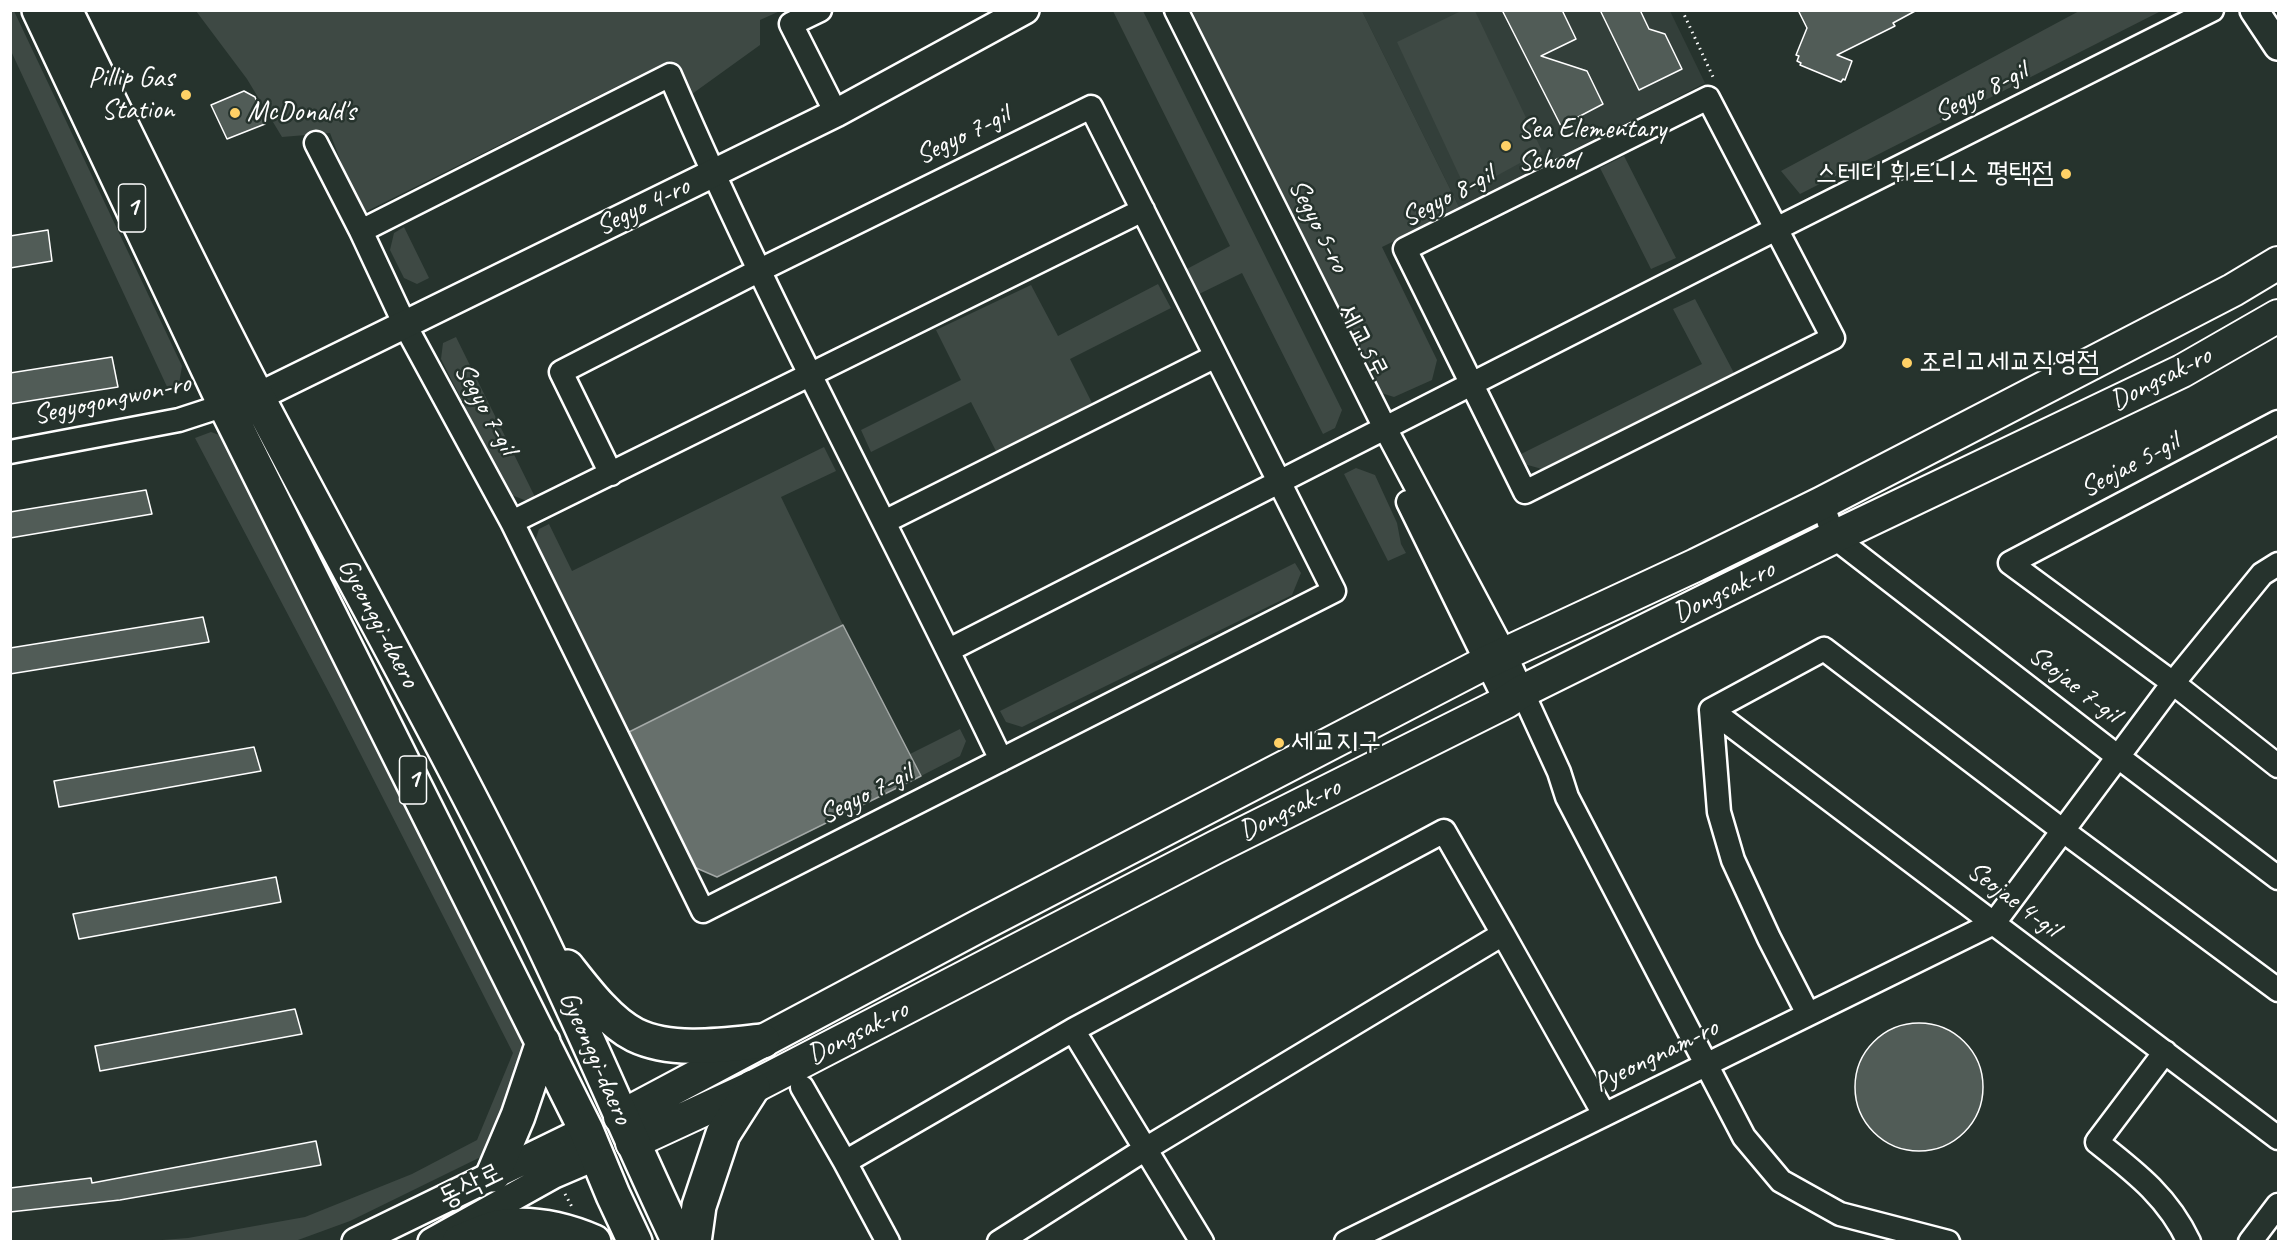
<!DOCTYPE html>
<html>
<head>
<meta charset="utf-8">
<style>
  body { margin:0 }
  #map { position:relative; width:2289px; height:1252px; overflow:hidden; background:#26332d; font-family:Caveat,sans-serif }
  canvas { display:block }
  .frame { position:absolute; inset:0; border:12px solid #fff; pointer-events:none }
</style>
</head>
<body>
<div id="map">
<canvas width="2289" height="1252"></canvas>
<div class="frame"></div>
</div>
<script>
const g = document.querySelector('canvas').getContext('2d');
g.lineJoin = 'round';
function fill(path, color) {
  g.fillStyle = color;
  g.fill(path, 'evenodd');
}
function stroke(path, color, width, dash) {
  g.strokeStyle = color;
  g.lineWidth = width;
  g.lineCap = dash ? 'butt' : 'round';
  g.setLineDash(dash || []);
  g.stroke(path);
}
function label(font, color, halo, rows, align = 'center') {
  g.font = font + ' Caveat,"Poor Story",sans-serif';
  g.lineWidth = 5;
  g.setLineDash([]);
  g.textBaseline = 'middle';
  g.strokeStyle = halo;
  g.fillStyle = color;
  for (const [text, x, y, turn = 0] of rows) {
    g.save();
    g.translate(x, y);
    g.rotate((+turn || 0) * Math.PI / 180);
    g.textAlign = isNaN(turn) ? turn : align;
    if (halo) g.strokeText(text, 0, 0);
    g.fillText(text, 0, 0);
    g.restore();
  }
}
fill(new Path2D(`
  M1362,11H1670L1705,83L1460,209Z`), '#333f3a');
fill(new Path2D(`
  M2081,10L2161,11L1800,194L1781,171Z
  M10,11H14L182,366L179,384L169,391L11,51Z
  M196,11H780L760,20V45L692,94L670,60L361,214L330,133L282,137L247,79Z
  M1113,11H1143L1342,410L1335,428L1323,434L1242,273L1197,295L1185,270L1230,246Z
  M1192,11H1362L1460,209L1382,247L1437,360L1432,380L1394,397L1378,392Z
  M1461,11H1475L1542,151L1467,192L1397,42Z
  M1624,156L1676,258L1651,269L1600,168Z
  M404,227L429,278L417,284L404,278L390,250L394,233Z
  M1158,284L1171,308L1070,359L1092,403L997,453L971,402L871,452L861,430L961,380L936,330L1031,285L1058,336Z
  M1695,299L1734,373L1542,469L1524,464L1519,455L1702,364L1673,309Z
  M456,337L535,497L527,501L509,494L441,359L443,343Z
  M211,432L222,436L376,728L532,1047L495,1150L350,1221L298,1240L289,1242H137L188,1238L305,1217L412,1174L477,1140L513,1053L334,702L195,438Z
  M824,447L836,471L781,497L843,625L627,733L534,544L539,529L549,524L572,571Z
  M1356,468L1375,475L1397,523L1401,544L1406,553L1388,561L1344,474Z
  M1295,563L1301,573L1292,595L1022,727L1006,722L1000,711Z
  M960,729L966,741L960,756L921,776L910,754Z`), '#3e4944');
const water = new Path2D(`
  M843,625L921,776L717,877L694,867L627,733Z`);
fill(water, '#67706c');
stroke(water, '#a4a9a7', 1.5);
const building = new Path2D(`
  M1502,10H1562L1576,39L1541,56L1587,71L1603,104L1561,126Z
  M1600,10H1640L1649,29L1665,34L1682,69L1639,90Z
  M1798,10H1917L1893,23L1895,26L1837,55L1852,61L1845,80L1843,79L1841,82L1800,65L1801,63L1797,61L1799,56L1796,55L1807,28Z
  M244,91L255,97L265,124L227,139L211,105Z
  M48,230L52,261L10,268V236Z
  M112,357L118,387L10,404V373Z
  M146,490L152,514L10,538V512Z
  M203,617L209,642L10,674V648Z
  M254,747L261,771L59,807L54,781Z
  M276,877L281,902L79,939L73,914Z
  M295,1009L302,1034L100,1071L95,1046Z
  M1855 1087a64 64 0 1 1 128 0a64 64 0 1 1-128 0Z
  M316,1141L321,1165L120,1200L10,1212V1188L91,1178L92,1183Z`);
fill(building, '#515c57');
stroke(building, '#fff', 1.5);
const minor = new Path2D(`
  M820,10L791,24L836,113
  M1176,10L1385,428L1505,654L1559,772L1567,797L1744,1137L1781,1181L1840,1214L1948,1242
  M1708,98L1833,338L1525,492L1405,249Z
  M316,143L361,231
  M2278,422L2010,563L2173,683L2278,766
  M10,452L179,420L225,405
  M611,474L561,372L758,271L1091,107L1334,591L703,911L512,522L405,325L361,231L670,75C770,308 892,531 1001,760
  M1408,502L1506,702
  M1822,503L1834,537L2117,756L2278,878
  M512,522L1143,210
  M884,522L1216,356
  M949,650L1776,229L2212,10
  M1711,710L2278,1138
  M1711,710L1824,649L2062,830L2278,990
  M1711,710L1719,812L1733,860L1769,938L1808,1014
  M1503,934L1604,1114
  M2165,1052L2097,1142C2135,1172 2168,1197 2189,1242
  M802,1087L845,1162L1073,1030L1202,1242
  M845,1162L888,1242
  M999,1242L1147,1148L1503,934L1444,831L1073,1030
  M1346,1242L1994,923L2173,683L2262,574L2278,564
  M2250,1242L2278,1205`);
const tertiary = new Path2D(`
  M2254,10L2278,46
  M238,403L257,397L836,113L1025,10
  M356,1242L586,1130
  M432,1242L554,1174L596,1156`);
const secondary = new Path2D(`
  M620,1117L977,927L1485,663L1696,565L1822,503L2233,290L2278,263
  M632,1143L753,1087L1216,847L1506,702L1521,692L1834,537L2182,371L2278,316`);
const primary = new Path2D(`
  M39,10L225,405L586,1130L613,1195L635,1242
  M65,10C129,140 192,272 259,400C350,574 446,745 532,921C584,1027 628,1135 679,1242
  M567,967C585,990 609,1022 635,1035C672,1053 724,1045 763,1041
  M493,1175L518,1116L543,1042
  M459,1242C471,1237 485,1230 498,1227C531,1222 564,1229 594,1242
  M694,1242L699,1206L723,1134L753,1087`);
stroke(minor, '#fff', 27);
stroke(tertiary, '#fff', 32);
stroke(secondary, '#fff', 36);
stroke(primary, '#fff', 38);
stroke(new Path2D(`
  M1682,10L1714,79
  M565,1194L572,1207`), '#fff', 3, [1.5, 4.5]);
stroke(minor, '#26332d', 22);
stroke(tertiary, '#26332d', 27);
stroke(secondary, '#26332d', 32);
stroke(primary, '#26332d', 33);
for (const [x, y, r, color] of [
  [186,95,6,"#ffd166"],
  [235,113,6,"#ffd166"],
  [1506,146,6,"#ffd166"],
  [2066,174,6,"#ffd166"],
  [1907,363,6,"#ffd166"],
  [1279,743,6,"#ffd166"]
]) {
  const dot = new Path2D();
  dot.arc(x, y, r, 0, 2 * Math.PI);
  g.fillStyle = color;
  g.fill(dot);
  stroke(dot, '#26332d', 2);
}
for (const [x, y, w] of [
  [132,208,27],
  [413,780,27]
]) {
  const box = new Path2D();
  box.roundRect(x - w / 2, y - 24, w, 48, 4.5);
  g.fillStyle = '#26332d';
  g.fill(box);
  stroke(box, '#fff', 1.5);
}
label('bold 27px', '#fff', null, [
  ["1",132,208],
  ["1",413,780]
]);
label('28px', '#fff', '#26332d', [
  ["Pillip Gas",174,79,"right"],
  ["Station",174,111,"right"],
  ["McDonald's",247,113],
  ["Sea Elementary",1518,130],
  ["School",1518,162],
  ["스테디 휘트니스 평택점",2054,174,"right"],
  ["조리고세교직영점",1919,363],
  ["세교지구",1291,743]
], 'left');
label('28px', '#fff', '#26332d', [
  ["Segyo 8-gil",1981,93,-27],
  ["Segyo 7-gil",963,136,-26],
  ["Segyo 8-gil",1448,197,-28],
  ["Segyo 4-ro",643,207,-26],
  ["Segyo 5-ro",1318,226,63],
  ["세교5로",1362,342,63],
  ["Dongsak-ro",2161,379,-27],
  ["Segyogongwon-ro",112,400,-12],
  ["Segyo 7-gil",485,409,61],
  ["Seojae 5-gil",2130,466,-28],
  ["Dongsak-ro",1724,592,-26],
  ["Gyeonggi-daero",378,623,62],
  ["Seojae 7-gil",2074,685,38],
  ["Segyo 7-gil",866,795,-27],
  ["Dongsak-ro",1290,810,-26],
  ["Seojae 4-gil",2013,900,37],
  ["Dongsak-ro",858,1033,-27],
  ["Pyeongnam-ro",1656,1056,-26],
  ["Gyeonggi-daero",595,1058,66],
  ["동삭로",471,1186,-26]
]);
</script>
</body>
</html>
